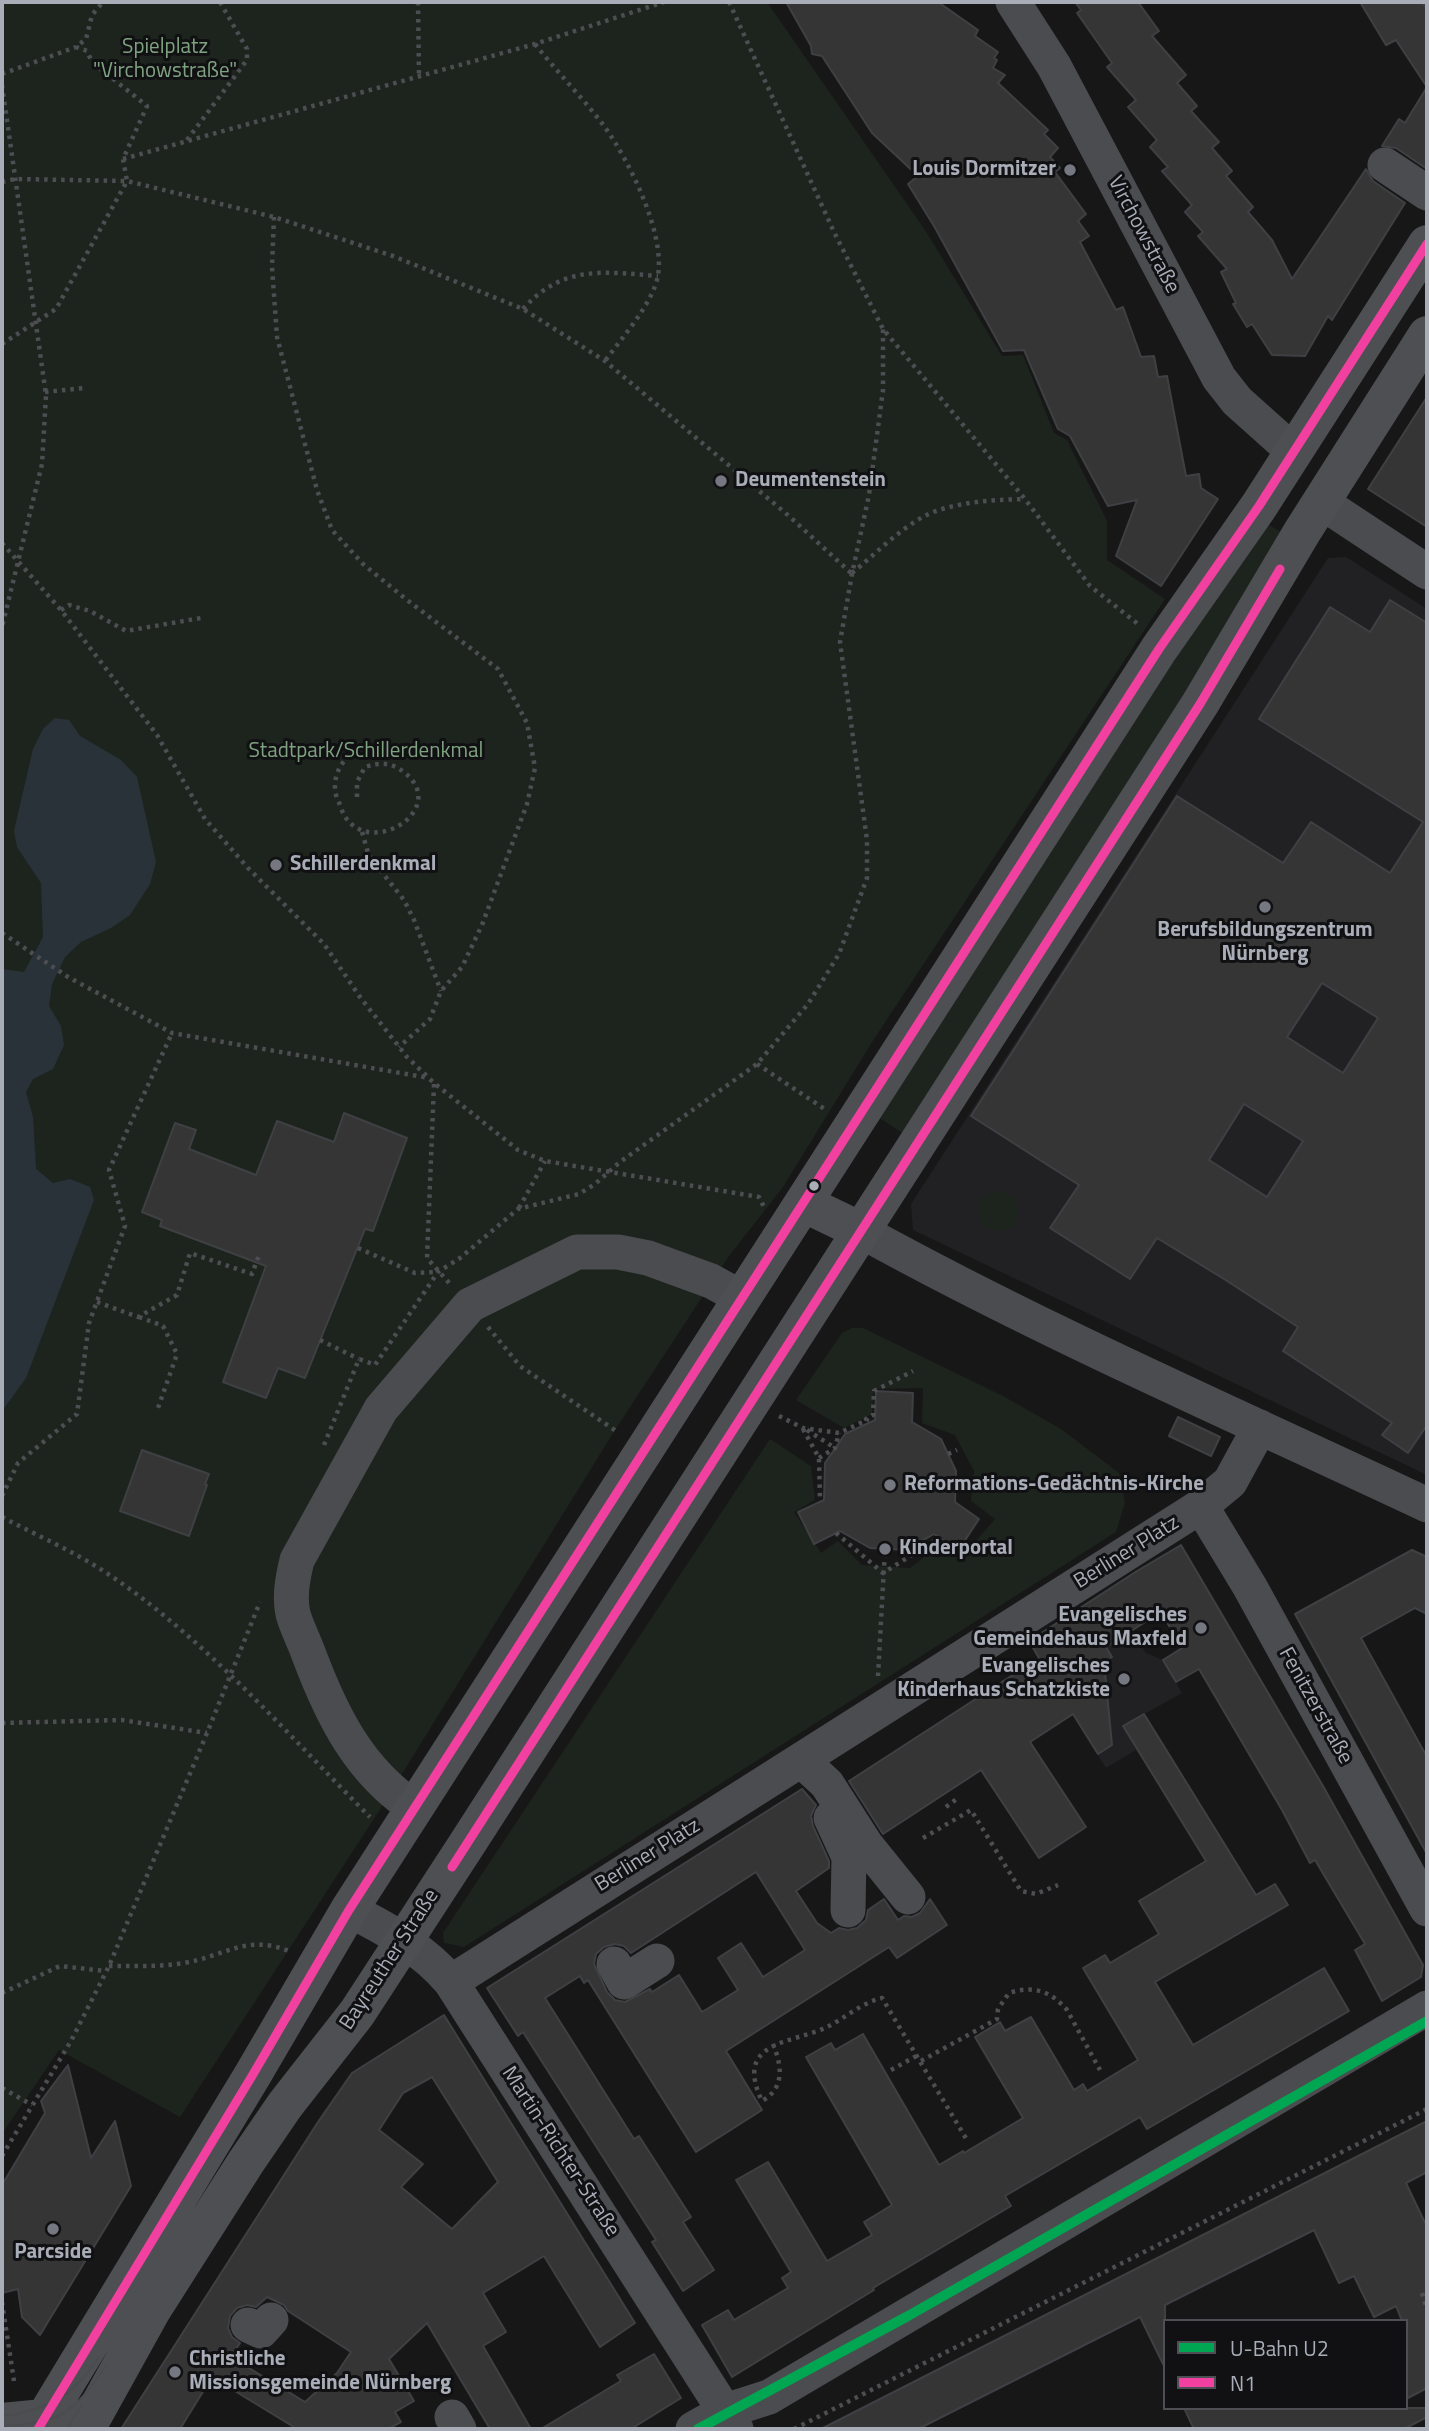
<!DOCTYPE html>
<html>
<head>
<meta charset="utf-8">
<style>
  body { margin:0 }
  #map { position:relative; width:1429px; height:2431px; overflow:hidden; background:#171717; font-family:"Titillium Web",sans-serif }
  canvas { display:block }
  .frame { position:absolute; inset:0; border:4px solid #a8adb8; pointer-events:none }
  .legend { position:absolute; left:1163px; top:2319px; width:245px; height:91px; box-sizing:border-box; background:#111113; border:2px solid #4d4f55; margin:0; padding:9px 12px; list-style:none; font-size:21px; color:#a8adb8 }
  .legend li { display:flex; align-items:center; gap:14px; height:35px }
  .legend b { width:35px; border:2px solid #4d4f55 }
</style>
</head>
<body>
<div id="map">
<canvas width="1429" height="2431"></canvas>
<div class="frame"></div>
<ul class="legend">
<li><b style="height:9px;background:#00a651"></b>U-Bahn U2</li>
<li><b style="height:9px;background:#f240a1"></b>N1</li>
</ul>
</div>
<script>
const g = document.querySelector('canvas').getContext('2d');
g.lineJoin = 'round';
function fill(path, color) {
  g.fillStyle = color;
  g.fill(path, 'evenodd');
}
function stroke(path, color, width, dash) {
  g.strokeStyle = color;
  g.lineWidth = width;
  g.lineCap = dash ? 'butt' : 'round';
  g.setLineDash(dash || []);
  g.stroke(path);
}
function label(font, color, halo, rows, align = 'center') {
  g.font = font + ' "Titillium Web",sans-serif';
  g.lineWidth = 6;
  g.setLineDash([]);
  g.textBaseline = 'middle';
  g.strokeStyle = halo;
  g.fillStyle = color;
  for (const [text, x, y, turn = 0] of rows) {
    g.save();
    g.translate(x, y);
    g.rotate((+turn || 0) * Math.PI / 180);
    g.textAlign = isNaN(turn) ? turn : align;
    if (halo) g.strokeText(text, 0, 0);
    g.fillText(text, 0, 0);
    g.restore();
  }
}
fill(new Path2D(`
  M1346,557L1427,609V1475L913,1230L911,1204L1328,558Z
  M1108,1594L1146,1653L1163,1660L1182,1693L1123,1726L1136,1750L1106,1768L1081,1728L1085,1726Z`), '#212123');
fill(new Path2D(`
  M2,2H767L927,233L1002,356L1023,355L1054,433L1067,440L1107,521V560L1165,599L874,1039L783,1187L729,1256L615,1430L379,1811L180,2117L59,2050L2,2134Z
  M1264,522L1284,534L1217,650L907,1136L875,1115Z
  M978 1211a20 20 0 1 1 40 0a20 20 0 1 1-40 0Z
  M852,1328H863L1005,1397L1061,1429L1119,1473L1125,1503L1116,1532L464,1947L444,1943L443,1933L770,1439L811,1466L815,1500L794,1512L821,1553L838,1541L862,1565L910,1568L941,1544L961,1558L995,1519L971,1501L974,1471L955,1435L922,1423L923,1388L874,1389L872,1414L844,1428L796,1400L842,1333Z`), '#1d241e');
fill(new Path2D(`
  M55,718L69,720L80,736L121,760L137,777L156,862L150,884L130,915L111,928L81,942L65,957L52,984L49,1006L61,1026L64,1045L53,1069L33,1079L26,1092L33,1117L36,1169L53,1183L70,1179L90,1187L94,1200L26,1378L2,1411V969L24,972L43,937L41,883L17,847L14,831L33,749L43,729Z`), '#2a3239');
const building = new Path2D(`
  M786,2H938L978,30L975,36L998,52L994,58L997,60L993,68L1005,75L998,83L1048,130L1044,134L1058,148L1050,157L1060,168L1055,172L1086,214L1078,221L1089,236L1080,242L1116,310L1123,307L1141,357L1154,356L1158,377L1167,376L1186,476L1199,474L1201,488L1218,499L1161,586L1116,556L1137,500L1108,506L1070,436L1058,429L1024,350L1003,351L934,226L908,184L918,176L872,133L822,56L812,54L811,46Z
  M1075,2H1138L1159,31L1152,36L1186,75L1177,83L1197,106L1191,111L1219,142L1212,148L1232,171L1226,176L1253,207L1248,212L1272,240L1292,279L1366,169L1373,181L1405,203L1332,320L1328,316L1305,356L1272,355L1252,324L1247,327L1233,304L1236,303L1221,272L1227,269L1198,236L1203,232L1185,212L1192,205L1162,171L1168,167L1150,147L1157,140L1128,107L1136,100L1107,67L1112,63L1077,13L1081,10Z
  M1360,2H1422L1427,9V169L1396,148L1382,146L1399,119L1405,123L1427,87L1396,40L1386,45Z
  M1427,397V527L1368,489Z
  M1390,600L1427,623V1425L1408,1453L1382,1435L1392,1423L1283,1351L1298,1327L1224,1279L1157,1238L1130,1279L1050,1228L1079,1185L971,1116L1177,796L1283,863L1311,822L1390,873L1423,822L1259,719L1330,607L1370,632ZM1322,983L1378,1018L1343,1073L1287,1037ZM1244,1104L1303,1141L1267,1197L1209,1160Z
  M344,1113L407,1138L373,1231L365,1229L305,1378L278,1368L266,1398L223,1382L266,1266L160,1226L162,1220L142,1212L175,1123L196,1130L189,1149L256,1175L277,1121L334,1142Z
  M876,1391L913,1393L912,1422L941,1439L956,1471L955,1502L979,1519L958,1551L934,1534L906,1550L870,1548L840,1531L814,1544L798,1512L824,1500L825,1463L845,1434L875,1420Z
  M1178,1417L1220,1437L1211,1456L1169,1436Z
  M142,1450L209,1474L205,1484L207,1485L189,1536L120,1511Z
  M1181,1545L1323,1786L1423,1965L1421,1977L1382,2001L1355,1950L1365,1944L1315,1860L1310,1863L1282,1810L1199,1669L1176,1682L1163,1660L1182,1648L1161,1612L1106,1647L1112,1657L1104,1662L1112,1745L1098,1754L1073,1714L1030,1742L1086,1827L1039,1858L981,1770L883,1834L849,1781L1039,1658L1029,1641L1137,1571Z
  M1412,1550L1427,1557V1614L1415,1608L1361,1638L1427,1757V1854L1295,1614Z
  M1144,1714L1256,1895L1275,1884L1288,1905L1155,1982L1193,2045L1324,1968L1349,2011L1147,2129L1140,2117L1005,2196L1011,2206L873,2288L874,2290L732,2377L702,2325L728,2310L734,2320L788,2288L782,2278L791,2272L736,2180L768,2162L827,2261L872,2235L864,2222L892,2205L806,2057L831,2043L835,2050L863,2034L939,2165L963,2151L964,2153L1023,2118L975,2037L1000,2022L1005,2031L1031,2017L1074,2090L1083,2084L1087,2091L1138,2060L1083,1968L1105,1955L1110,1963L1159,1934L1139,1901L1206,1861L1123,1726Z
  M802,1789L816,1805L811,1816L813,1826L829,1861V1868L796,1891L817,1923L831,1933L839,1928L848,1930L857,1928L866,1920L868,1910L884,1899L898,1920L904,1916L912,1917L920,1913L930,1899L947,1925L897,1958L889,1947L726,2051L762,2110L696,2152L588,1980L584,1983L580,1976L545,1998L634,2139L639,2136L691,2217L683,2222L714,2270L683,2291L652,2242L656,2240L523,2032L518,2036L487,1988ZM756,1872L805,1950L763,1977L741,1943L718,1958L738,1990L702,2012L679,1975L652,1992L650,1989L625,2002L615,2000L607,1992L594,1964L596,1954L604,1947L615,1944L624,1946L631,1953Z
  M444,2015L635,2323L600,2347L544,2256L483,2293L506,2332L483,2346L531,2429H490L427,2323L389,2359L414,2401L395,2412L401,2422L388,2429H297L212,2377L180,2429H121L318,2122L352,2073ZM432,2077L498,2182L452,2229L401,2187L423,2164L379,2130L403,2093ZM267,2297L284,2305L288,2311L351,2352L337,2373L305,2402L231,2357L240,2343L232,2337L228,2328L230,2316L237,2308L247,2305L256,2307Z
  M68,2065L91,2158L115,2121L131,2186L40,2335L22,2317L18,2289L2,2293V2185L45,2113L41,2101Z
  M1427,2121V2172L1406,2183L1427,2227V2388L1406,2399V2321H1402L1396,2306L1374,2317L1354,2276L1339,2283L1314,2230L1165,2305V2368L1140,2317L918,2429H821Z
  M654,2354L681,2398L631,2429H541L621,2381L617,2375Z
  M1184,2408H1427V2417L1404,2429H1194Z`);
fill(building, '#353536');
stroke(building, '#3f4043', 2);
stroke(new Path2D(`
  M418,2L419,77
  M729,2L834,232L883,329L1025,499L1090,586L1138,624
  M535,44C557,72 583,98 604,126C629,160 665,233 658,275C654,302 621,339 605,361
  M2,74L76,47
  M2,85L46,395L42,464L2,627
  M187,140L247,60V49L220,2
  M123,159L535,44L664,2
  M2,182L15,179L127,181L274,217L393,256L523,309L605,361L789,516L851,573
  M274,217L272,267L277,337L317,490L332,530L363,564L407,600L498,669L527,723L535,768L527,804L482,925L462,967L441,991L430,1019L399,1047
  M523,309C563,264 605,272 658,276
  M2,344L56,309L127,181L123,159L147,106L92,62L87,51L76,47L86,39L92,15L103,2
  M45,392L84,388
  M2,543L61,610L157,735L205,819L248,868L324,944L360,997L407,1057L434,1083L518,1150L545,1161L759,1197L764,1207
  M852,573C877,553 909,519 939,510C967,501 996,500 1024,499
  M61,610L69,605L90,611L126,631L201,618
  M357,797V782L365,767C380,762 392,762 405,773C453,812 358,866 340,805C338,800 335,794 335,789C334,766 349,754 367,743
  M362,832L369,856L404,900L414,920L441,991
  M2,933L68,977L172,1033L429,1078
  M757,1064L826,1110
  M434,1084L427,1258L450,1284
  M519,1208L545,1161
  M358,1248L415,1273L437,1272
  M97,1302L138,1317L177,1295L190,1253L252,1274L259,1255
  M139,1317L163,1326L177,1354L158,1408
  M488,1327L520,1366L619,1433
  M320,1340L359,1359
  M779,1416L803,1428L839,1433L867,1420L866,1419L873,1415L874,1391L913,1371
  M803,1429L819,1458L820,1501
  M807,1430L835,1448
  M324,1445L359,1359L375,1365L438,1272L460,1258L518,1209L579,1194L595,1184L620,1162L757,1064L808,1004L839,954L867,878V840L840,642L852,574L869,495L883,390V329
  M948,1454L957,1450
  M819,1458L835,1448L839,1433
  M2,1496L18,1463L77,1414L89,1323L125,1226L109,1170L172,1033
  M2,1517C36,1535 73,1551 105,1572C203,1636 288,1735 370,1817
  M836,1533L883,1573L939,1538
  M878,1676L885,1549
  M2,1723L122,1720L207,1733
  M946,1807L958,1798
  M923,1838L971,1810L1021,1891L1036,1894L1058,1885
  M109,1966C134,1966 159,1967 184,1963C225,1956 246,1934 289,1951
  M2,1993L60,1966L105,1971
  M773,2044C782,2066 785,2088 762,2101C734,2042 788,2044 825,2028C844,2019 861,2003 882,1998L967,2140
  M921,2061L997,2019L998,2009L1009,1993C1033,1985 1051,1991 1067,2010L1100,2070
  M891,2070L918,2055
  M2,2088L32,2105
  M2,2156L71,2041L109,1966L207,1733L260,1602
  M1422,2293L1427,2309
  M2,2302L14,2381
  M794,2429L1427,2109`), '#4d4e52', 4.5, [3.5, 5]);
stroke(new Path2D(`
  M1013,2L1054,66L1219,378L1237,401L1294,452
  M1385,165L1427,193
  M1321,502L1427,572
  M861,1231C1044,1332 1238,1416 1427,1505
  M1201,1506L1250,1587L1427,1909
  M801,1760L827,1784L866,1845L908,1897
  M415,1808C359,1771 332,1716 309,1655C304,1641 297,1628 293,1614C289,1596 293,1577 297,1560L381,1409L470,1305L577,1252H618L648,1258L711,1281L742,1298
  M831,1818L849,1857L848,1910
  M349,1910C386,1928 424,1950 451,1982L736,2429
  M614,1964L624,1982L657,1961
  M451,1982L1201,1506L1230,1482L1260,1427
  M248,2325L261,2331L271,2320
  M452,2417L459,2429
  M693,2429L725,2411L769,2397L1427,2008`), '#4b4c50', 35);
stroke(new Path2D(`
  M803,1203L861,1231
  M2,2422L44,2418L64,2412
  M38,2429L252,2076L349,1910L1159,649L1259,506L1427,244
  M86,2429L152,2310L246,2162L285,2105L357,2013L467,1844L1200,704L1302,532L1427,335`), '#4d4f52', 38);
stroke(new Path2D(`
  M2,2416C47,2411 74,2395 99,2357
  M2,2426C62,2423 72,2414 106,2366
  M67,2429L82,2405`), '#4b4c4f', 2);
stroke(new Path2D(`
  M452,1867L1200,704L1280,569
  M38,2429L252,2076L349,1910L1159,649L1259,506L1427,244`), '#f240a1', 9);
stroke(new Path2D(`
  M698,2429L908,2316L1427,2021`), '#00a651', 10);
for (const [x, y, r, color] of [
  [1070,170,7,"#757880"],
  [721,481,7,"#757880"],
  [276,865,7,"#757880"],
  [1265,907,7,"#757880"],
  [814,1186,6,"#a8adb8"],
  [890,1485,7,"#757880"],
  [885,1549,7,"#757880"],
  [1201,1628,7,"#757880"],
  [1124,1679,7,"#757880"],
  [53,2229,7,"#757880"],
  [175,2372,7,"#757880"]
]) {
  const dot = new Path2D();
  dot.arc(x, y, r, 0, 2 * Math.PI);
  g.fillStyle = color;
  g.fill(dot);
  stroke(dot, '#111113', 2.5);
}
label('21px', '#7fa381', '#111113', [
  ["Spielplatz",165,48],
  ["\"Virchowstraße\"",165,72],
  ["Stadtpark/Schillerdenkmal",366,752]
]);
label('bold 21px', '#a8adb8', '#111113', [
  ["Louis Dormitzer",1056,170,"right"],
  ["Deumentenstein",735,481],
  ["Schillerdenkmal",290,865],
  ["Berufsbildungszentrum",1265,931,"center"],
  ["Nürnberg",1265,955,"center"],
  ["Reformations-Gedächtnis-Kirche",904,1485],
  ["Kinderportal",899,1549],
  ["Evangelisches",1187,1616,"right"],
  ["Gemeindehaus Maxfeld",1187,1640,"right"],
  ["Evangelisches",1110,1667,"right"],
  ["Kinderhaus Schatzkiste",1110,1691,"right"],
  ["Parcside",53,2253,"center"],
  ["Christliche",189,2360],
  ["Missionsgemeinde Nürnberg",189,2384]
], 'left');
label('21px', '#a8adb8', '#111113', [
  ["Virchowstraße",1143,235,62],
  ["Berliner Platz",1127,1553,-32],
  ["Fenitzerstraße",1315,1706,61],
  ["Berliner Platz",648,1856,-32],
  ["Bayreuther Straße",390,1960,-57],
  ["Martin-Richter-Straße",560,2152,57]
]);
</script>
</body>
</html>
